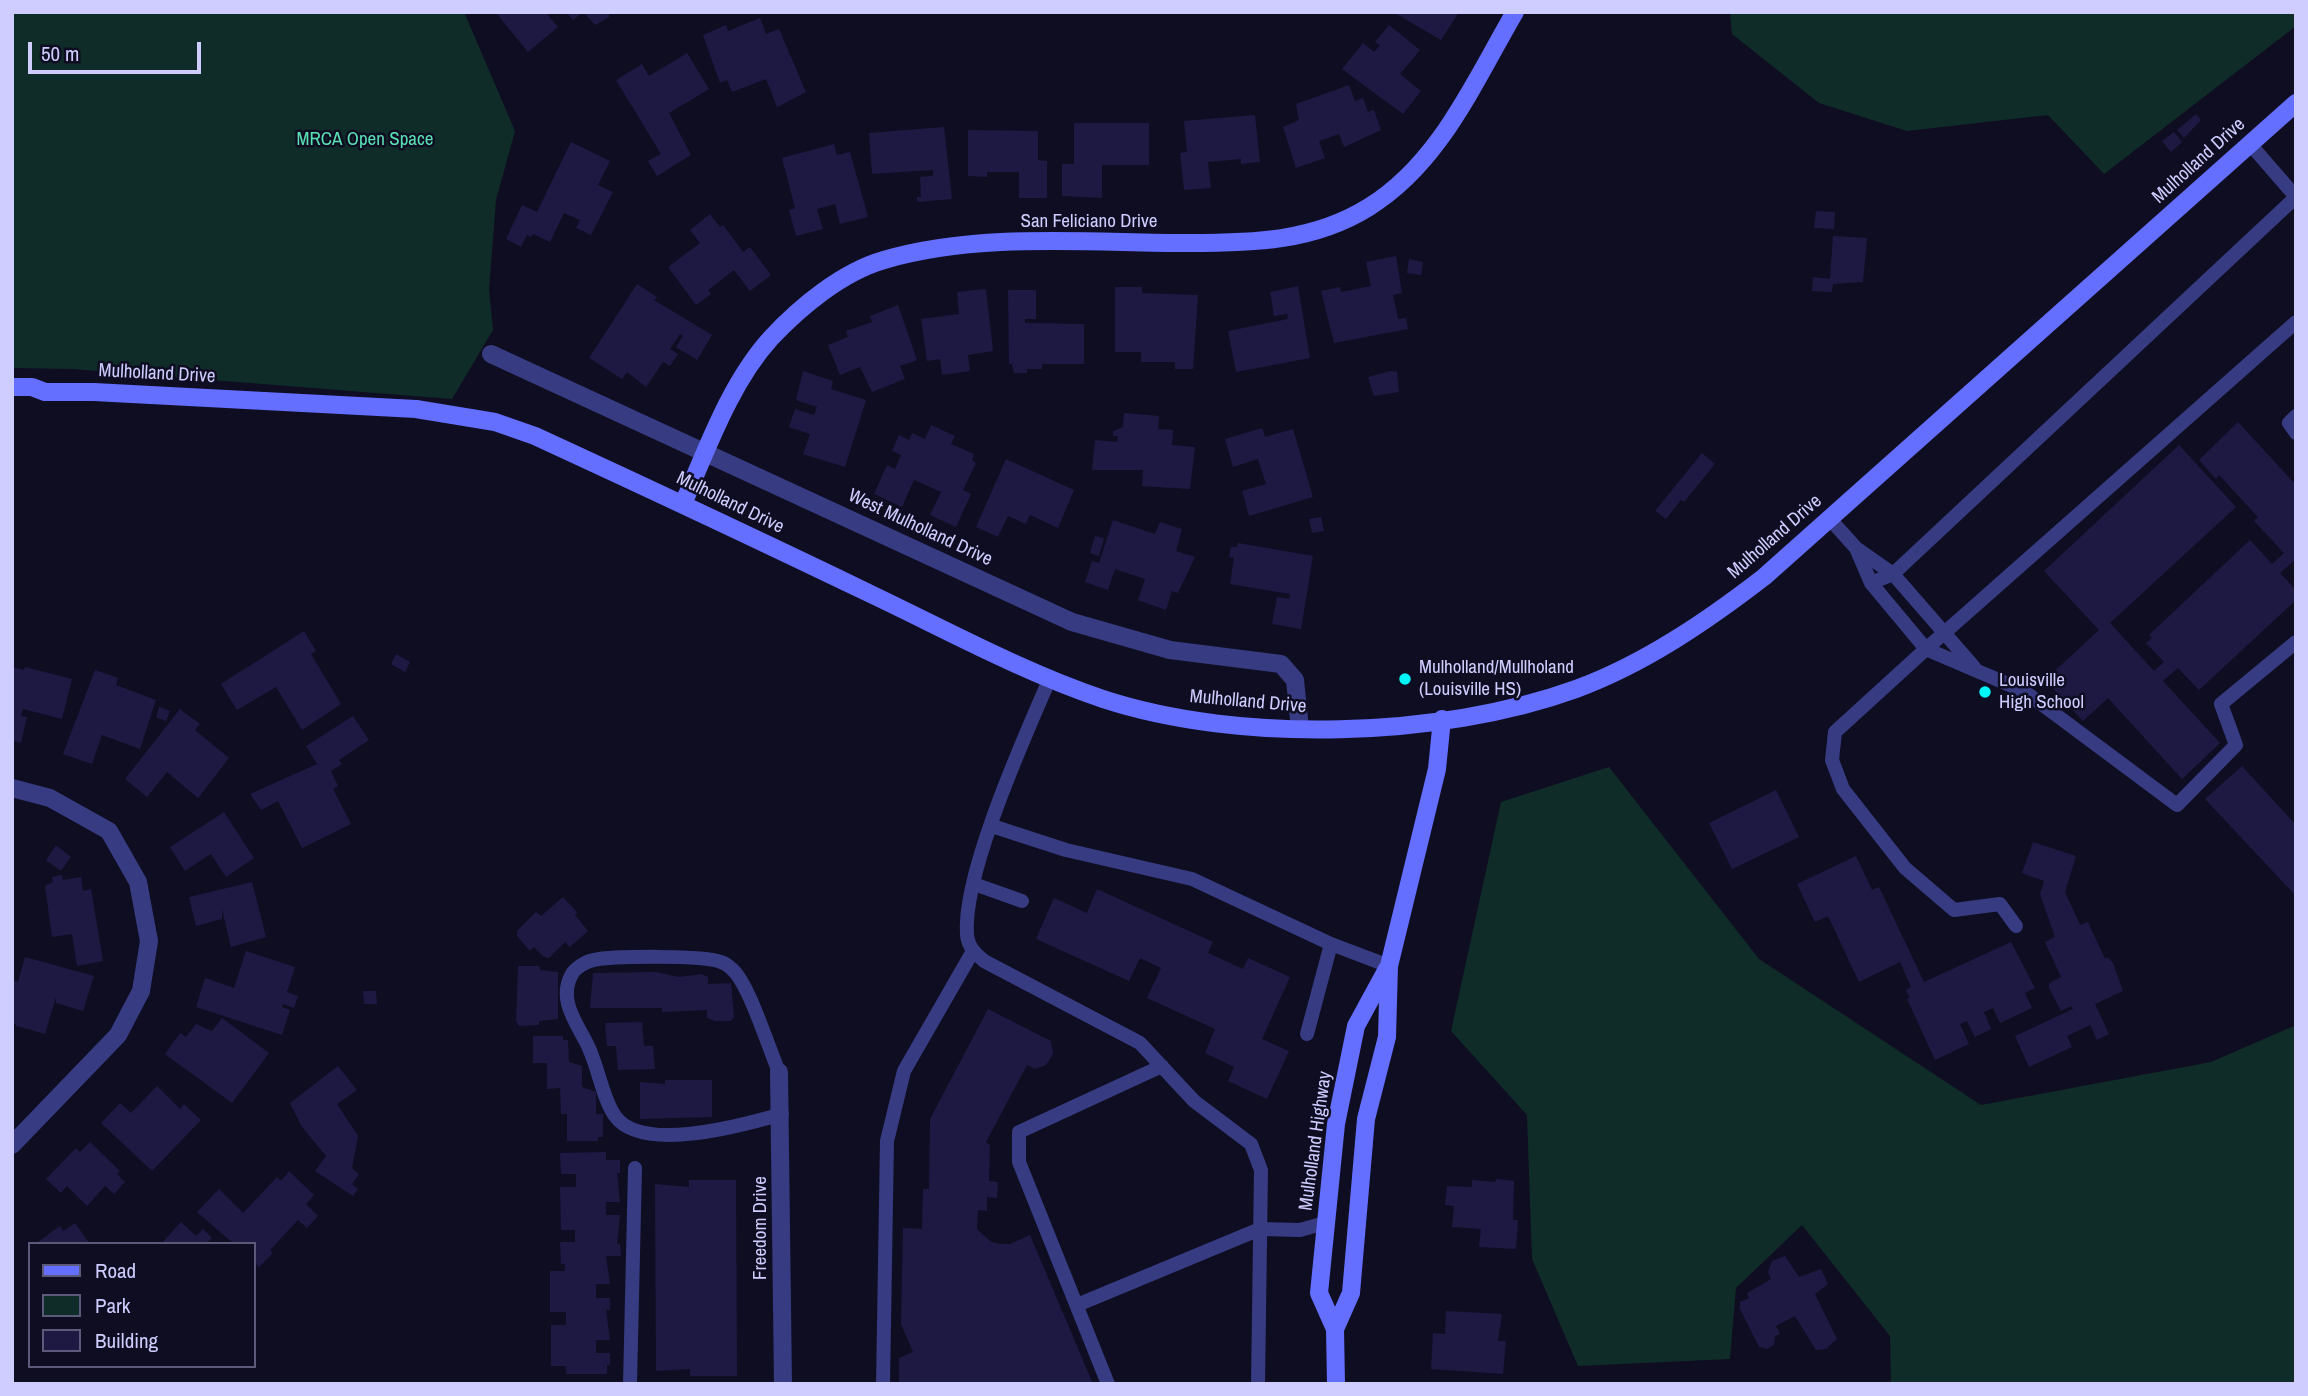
<!DOCTYPE html>
<html>
<head>
<meta charset="utf-8">
<style>
  body { margin:0 }
  #map { position:relative; width:2308px; height:1396px; overflow:hidden; background:#0f0d22; font-family:"Archivo Narrow",sans-serif }
  canvas { display:block }
  .frame { position:absolute; inset:0; border:14px solid #cfcdff; pointer-events:none }
  .legend { position:absolute; left:28px; top:1242px; width:228px; height:126px; box-sizing:border-box; background:#0f0d22; border:2px solid #5c5a7a; margin:0; padding:9px 12px; list-style:none; font-size:21px; color:#cfcdff }
  .legend li { display:flex; align-items:center; gap:14px; height:35px }
  .legend b { width:35px; border:2px solid #5c5a7a }
  .scale { position:absolute; left:28px; top:42px; width:173px; height:32px; box-sizing:border-box; border:4px solid #cfcdff; border-top:0; padding-left:9px; font-size:21px; line-height:24px; white-space:nowrap; color:#cfcdff; -webkit-text-stroke:5px #0f0d22; paint-order:stroke }
</style>
</head>
<body>
<div id="map">
<canvas width="2308" height="1396"></canvas>
<div class="frame"></div>
<ul class="legend">
<li><b style="height:9px;background:#646eff"></b>Road</li>
<li><b style="height:19px;background:#102c28"></b>Park</li>
<li><b style="height:19px;background:#1e1943"></b>Building</li>
</ul>
<div class="scale">50 m</div>
</div>
<script>
const g = document.querySelector('canvas').getContext('2d');
g.lineJoin = 'round';
function fill(path, color) {
  g.fillStyle = color;
  g.fill(path, 'evenodd');
}
function stroke(path, color, width, dash) {
  g.strokeStyle = color;
  g.lineWidth = width;
  g.lineCap = dash ? 'butt' : 'round';
  g.setLineDash(dash || []);
  g.stroke(path);
}
function label(font, color, halo, rows, align = 'center') {
  g.font = font + ' "Archivo Narrow",sans-serif';
  g.lineWidth = 5;
  g.setLineDash([]);
  g.textBaseline = 'middle';
  g.strokeStyle = halo;
  g.fillStyle = color;
  for (const [text, x, y, turn = 0] of rows) {
    g.save();
    g.translate(x, y);
    g.rotate((+turn || 0) * Math.PI / 180);
    g.textAlign = isNaN(turn) ? turn : align;
    if (halo) g.strokeText(text, 0, 0);
    g.fillText(text, 0, 0);
    g.restore();
  }
}
fill(new Path2D(`
  M12,12H464L515,131L496,200L489,289L493,330L452,399L73,369L12,368Z
  M1730,12H2296V26L2104,174L2048,115L1907,131L1819,103L1732,34Z
  M1609,767L1759,959L1981,1105L2211,1062L2296,1025V1384H1891L1890,1336L1802,1225L1736,1288L1730,1359L1578,1366L1532,1259L1527,1115L1451,1031L1501,802Z`), '#102c28');
fill(new Path2D(`
  M500,12H545L558,27L528,52L497,14Z
  M566,12H609V17L595,25L583,12L573,20Z
  M1393,12H1459L1441,40Z
  M760,18L766,34L779,29L806,92L777,107L766,79L732,92L727,80L720,83L703,35L726,25L728,31Z
  M1389,25L1420,50L1400,74L1421,91L1403,114L1342,69L1363,43L1374,52L1380,45L1375,42Z
  M687,53L709,89L669,113L691,155L657,176L648,161L661,154L616,80L642,64L649,76Z
  M1349,85L1355,101L1363,98L1368,112L1374,110L1381,130L1344,147L1339,134L1319,141L1325,158L1296,168L1283,127L1299,120L1296,104Z
  M2196,114L2201,120L2184,138L2177,130Z
  M1255,115L1260,162L1241,164V159L1208,162L1211,188L1184,190L1180,153L1187,152L1184,121Z
  M1074,123H1149V165H1102V198L1062,196V164H1074Z
  M944,127L952,199L917,202V197H921L920,177L933,176V170L872,174L869,133Z
  M968,130L1038,131V160L1047,161V198H1019V172H987V177L968,176Z
  M2174,132L2182,142L2171,152L2162,141Z
  M571,142L610,161L598,185L613,192L591,235L576,228L580,220L564,213L550,242L533,234L531,237L527,235L521,247L506,239L522,205L537,212Z
  M834,144L837,155L850,152L868,217L840,224L835,204L817,209L823,229L796,236L789,210L795,208L782,158Z
  M1816,211L1835,212L1834,229L1814,228Z
  M710,214L720,227L723,225L743,252L750,247L771,275L750,291L734,270L708,290L711,294L696,305L668,267L700,243L690,230Z
  M1833,236L1867,238L1863,282L1833,284L1832,292L1812,291L1813,277L1830,279Z
  M1396,256L1402,293L1393,295L1398,319L1406,318L1408,329L1334,343L1321,291L1340,287L1341,292L1371,286L1366,262Z
  M1409,259L1423,262L1421,275L1407,273Z
  M637,284L657,297L654,300L712,335L697,360L676,347L683,336L680,334L670,349L678,354L670,366L663,362L646,387L627,372L622,379L589,358Z
  M1298,286L1310,358L1236,372L1228,331L1288,319L1287,314L1274,316L1270,292Z
  M1115,287H1142V293L1198,295L1193,369H1175V362H1141V352H1115Z
  M986,289L993,351L968,355L970,371L942,375L940,359L927,361L921,319L959,314L957,292Z
  M1008,290H1036V319H1025V323L1084,324V364H1042V369H1027V373H1014L1012,364H1009Z
  M898,305L917,360L900,366L905,379L872,392L860,367L840,375L828,345L848,337L846,331L872,322L870,316Z
  M803,371L833,381L831,389L866,400L845,467L803,454L810,434L789,427L795,409L814,415L817,407L796,400Z
  M1390,371L1397,372L1399,392L1374,396L1368,377Z
  M1124,413L1159,416L1158,429L1173,430L1172,445L1195,447L1190,489L1142,486L1143,470H1092L1095,440L1117,442L1118,436H1113V431L1123,427Z
  M2238,422L2296,485V559L2280,573L2296,590V600L2199,690L2178,668L2163,681L2220,743L2182,779L2108,698L2083,721L2045,680L2099,630L2044,571L2179,445L2236,507L2110,623L2154,671L2164,662L2146,643L2152,638L2149,635L2250,540L2272,564L2284,553L2254,521L2258,517L2219,475L2216,479L2199,460Z
  M931,425L955,436L951,444L974,454L972,460L976,463L963,490L971,494L956,527L930,515L941,492L914,480L902,507L874,494L887,465L895,469L901,455L892,451L899,435L909,440L912,433L925,439Z
  M1262,428L1265,437L1293,429L1313,497L1249,516L1242,491L1266,484L1258,459L1233,467L1225,439Z
  M1702,453L1715,464L1684,502L1681,500L1666,519L1655,511Z
  M1006,459L1074,490L1058,528L1030,515L1026,524L1008,516L998,537L976,527Z
  M1321,517L1324,531L1312,533L1309,519Z
  M1113,520L1155,534L1160,522L1182,529L1176,551L1195,557L1178,593L1172,591L1166,610L1138,600L1145,579L1115,569L1108,590L1085,582L1092,561L1099,563Z
  M1095,536L1104,538L1099,556L1090,553Z
  M1238,543L1313,556L1301,629L1272,624L1277,597L1289,599L1290,594L1230,584L1234,558L1229,557L1231,547H1237Z
  M304,631L316,651L311,654L341,704L302,730L276,687L237,710L221,684Z
  M396,654L410,662L405,672L391,664Z
  M12,667L24,670L25,667L72,679L62,719L23,709L21,716L27,717L21,743L12,740Z
  M95,670L118,678L116,685L156,700L140,749L102,735L92,764L63,754Z
  M159,707L170,711L166,721L156,717Z
  M180,709L200,724L195,730L229,758L198,798L167,772L147,797L125,779Z
  M353,716L369,740L339,760L342,764L331,771L338,786L333,789L351,824L302,848L278,801L261,810L250,794L317,764L306,746Z
  M2242,766L2296,825V896L2205,799Z
  M1776,790L1799,837L1732,869L1709,823Z
  M224,812L254,858L226,877L211,854L185,871L170,847Z
  M2033,842L2076,856L2065,892L2080,925L2088,922L2105,959L2107,957L2113,963L2123,991L2095,1004L2109,1034L2097,1040L2090,1025L2067,1036L2072,1047L2029,1067L2015,1036L2073,1009L2071,1006L2061,1011L2049,988V983L2061,977L2045,942L2055,937L2040,894L2044,881L2022,873Z
  M56,845L71,857L61,871L46,860Z
  M1856,856L1872,890L1879,887L1924,982L2011,942L2035,988L2025,993L2032,1008L2000,1023L1993,1008L1984,1012L1991,1029L1975,1037L1967,1021L1960,1024L1969,1044L1935,1060L1907,999L1910,998L1906,990L1911,987L1900,962L1859,982L1828,916L1815,922L1797,884Z
  M62,875L63,880L81,877L83,891L91,889L103,961L77,966L72,934L52,937L45,886L53,882L52,877Z
  M252,882L266,937L231,947L222,909V919L196,926L189,897Z
  M1097,889L1213,942L1208,953L1243,969L1248,958L1290,977L1262,1039L1289,1051L1267,1099L1228,1081L1234,1067L1205,1053L1215,1029L1147,998L1161,968L1140,958L1129,981L1036,939L1054,898L1087,913Z
  M563,897L577,912L575,915L588,931L570,947L565,942L549,958L544,957L534,947L530,951L517,936V931L536,912L541,916Z
  M246,951L295,967L287,992L298,996L294,1008L283,1004L282,1007L290,1010L282,1035L196,1007L205,978L234,988Z
  M25,957L94,976L83,1011L56,1003V997L45,1034L17,1026L12,1021V980L18,982Z
  M518,966H539L540,970L558,972V1019L539,1021V1025L519,1026L516,1021Z
  M656,972L679,977L702,974L708,977V984L731,983L734,1017L731,1021H715L707,1018V1010L662,1012V1008H590L593,973Z
  M363,991H376L377,1004H364Z
  M988,1009L1051,1041L1053,1054L1046,1065L1035,1069L1027,1065L986,1142L990,1145L989,1181L998,1182L997,1198L987,1197V1211L978,1210L977,1229L990,1241L999,1244H1010L1030,1235L1093,1384H899V1358L913,1352L901,1324L903,1228L922,1229L923,1189H929L930,1119Z
  M222,1018L269,1053L232,1103L165,1054L180,1033L186,1037L196,1024L212,1031Z
  M642,1022L644,1046H653L655,1069L618,1070L616,1046H607L605,1023Z
  M533,1036H563V1040H568L569,1062L582,1066V1087L596,1092V1114H603V1137H598V1141H567V1114H561L560,1088L547,1089V1063H533Z
  M338,1066L357,1090L337,1104L358,1136L352,1168L359,1174L352,1184L358,1189L353,1196L315,1171L326,1156L302,1127L290,1103Z
  M665,1080H712V1117L640,1119V1082L665,1084Z
  M157,1086L180,1109L184,1104L201,1120L152,1171L101,1123L120,1103L131,1113Z
  M90,1142L120,1171L117,1174L125,1182L114,1194L105,1186L87,1206L67,1186L61,1193L46,1179L76,1148L80,1152Z
  M606,1152V1160H620V1173H617L620,1202H606V1215H620L617,1244H620L621,1256H606L610,1284H596V1298H610V1310H606L610,1340H596V1353H610V1365H607V1374H566V1366H551V1325H566V1312H550V1271H565V1264H561L560,1242H575V1230H561L560,1187H576V1174H561L560,1153Z
  M289,1171L314,1195L306,1204L318,1216L307,1228L298,1220L270,1250L273,1253L259,1267L254,1262V1244H234L197,1212L219,1189L243,1213L277,1177L281,1181Z
  M1496,1179L1514,1181L1513,1220H1518L1516,1249L1479,1247L1481,1229L1452,1227L1454,1206L1445,1205L1447,1186L1472,1187V1180L1495,1182Z
  M689,1180H736L737,1376H690V1369L656,1371L655,1184L689,1187Z
  M181,1222L196,1236L203,1229L212,1238L206,1244H161Z
  M75,1223L90,1244H35L60,1226L63,1231Z
  M1785,1256L1799,1277L1821,1269L1828,1284L1815,1294L1837,1339L1826,1349L1816,1350L1795,1316L1776,1326L1780,1334L1775,1336L1774,1345L1767,1349L1759,1347L1740,1309V1302L1749,1298L1747,1293L1771,1279L1768,1272L1772,1261Z
  M1446,1311L1502,1314L1498,1341H1506L1503,1374L1431,1369L1433,1333L1445,1334Z`), '#1e1943');
stroke(new Path2D(`
  M2250,144L2296,197
  M2296,322L1926,649L2024,691L2177,805L2236,745L2221,704L2296,642
  M2296,416L2289,423L2296,433
  M1829,518L1856,548L1893,574L1974,667
  M1856,548L1871,583L1926,649L1835,732L1832,760L1843,789L1905,868L1954,910L2000,904L2016,926
  M1871,583L1893,574L2296,197
  M1050,678C1025,736 962,875 967,935C968,947 976,954 984,961L1140,1043L1194,1101L1251,1144L1261,1170L1258,1384
  M992,826L1066,850L1192,879L1331,944L1389,966
  M974,884L1022,901
  M1307,1034L1331,944
  M779,1072C768,1046 750,988 734,971C730,967 725,963 721,962C705,955 612,956 594,960C587,961 575,968 572,974C558,998 575,1021 586,1042C598,1064 602,1098 615,1116C642,1154 744,1125 782,1114
  M1077,1305L1260,1229L1300,1230L1325,1223
  M630,1384L635,1168
  M883,1384L887,1141L904,1071L973,951
  M1108,1384L1019,1162V1132L1162,1066`), '#373b81', 14);
stroke(new Path2D(`
  M491,354L1072,622L1170,650L1281,664L1295,680L1300,729
  M12,788L50,798L109,831L138,882L149,941L141,991L118,1035L12,1145
  M779,1072L783,1384`), '#373b81', 18);
stroke(new Path2D(`
  M12,387H32L45,392H94L416,409L495,422L535,436C650,489 765,543 879,598C952,633 1026,673 1103,699C1240,744 1441,738 1576,689C1644,664 1707,621 1764,577L2296,103
  M683,504C707,449 730,383 771,338C800,307 842,272 884,260C979,232 1089,243 1188,243C1252,243 1313,242 1369,207C1440,163 1474,82 1515,12
  M1335,1329L1351,1293L1366,1119L1387,1037L1389,966L1437,769L1442,719
  M1336,1384L1335,1329L1319,1293L1336,1124L1356,1026L1387,969`), '#646eff', 18);
for (const [x, y, r, color] of [
  [1405,679,7,"#00f5f8"],
  [1985,692,7,"#00f5f8"]
]) {
  const dot = new Path2D();
  dot.arc(x, y, r, 0, 2 * Math.PI);
  g.fillStyle = color;
  g.fill(dot);
  stroke(dot, '#0f0d22', 2.5);
}
label('19px', '#58e0b3', '#0f0d22', [
  ["MRCA Open Space",365,140]
]);
label('19px', '#cfcdff', '#0f0d22', [
  ["Mulholland Drive",2199,161,-42],
  ["San Feliciano Drive",1089,222],
  ["Mulholland Drive",157,374,3],
  ["Mulholland Drive",730,503,26],
  ["West Mulholland Drive",920,528,25],
  ["Mulholland Drive",1775,537,-41],
  ["Mulholland Drive",1248,702,5],
  ["Mulholland Highway",1316,1141,-82],
  ["Freedom Drive",761,1228,-90]
]);
label('19px', '#cfcdff', '#0f0d22', [
  ["Mulholland/Mullholand",1419,668],
  ["(Louisville HS)",1419,690],
  ["Louisville",1999,681],
  ["High School",1999,703]
], 'left');
</script>
</body>
</html>
